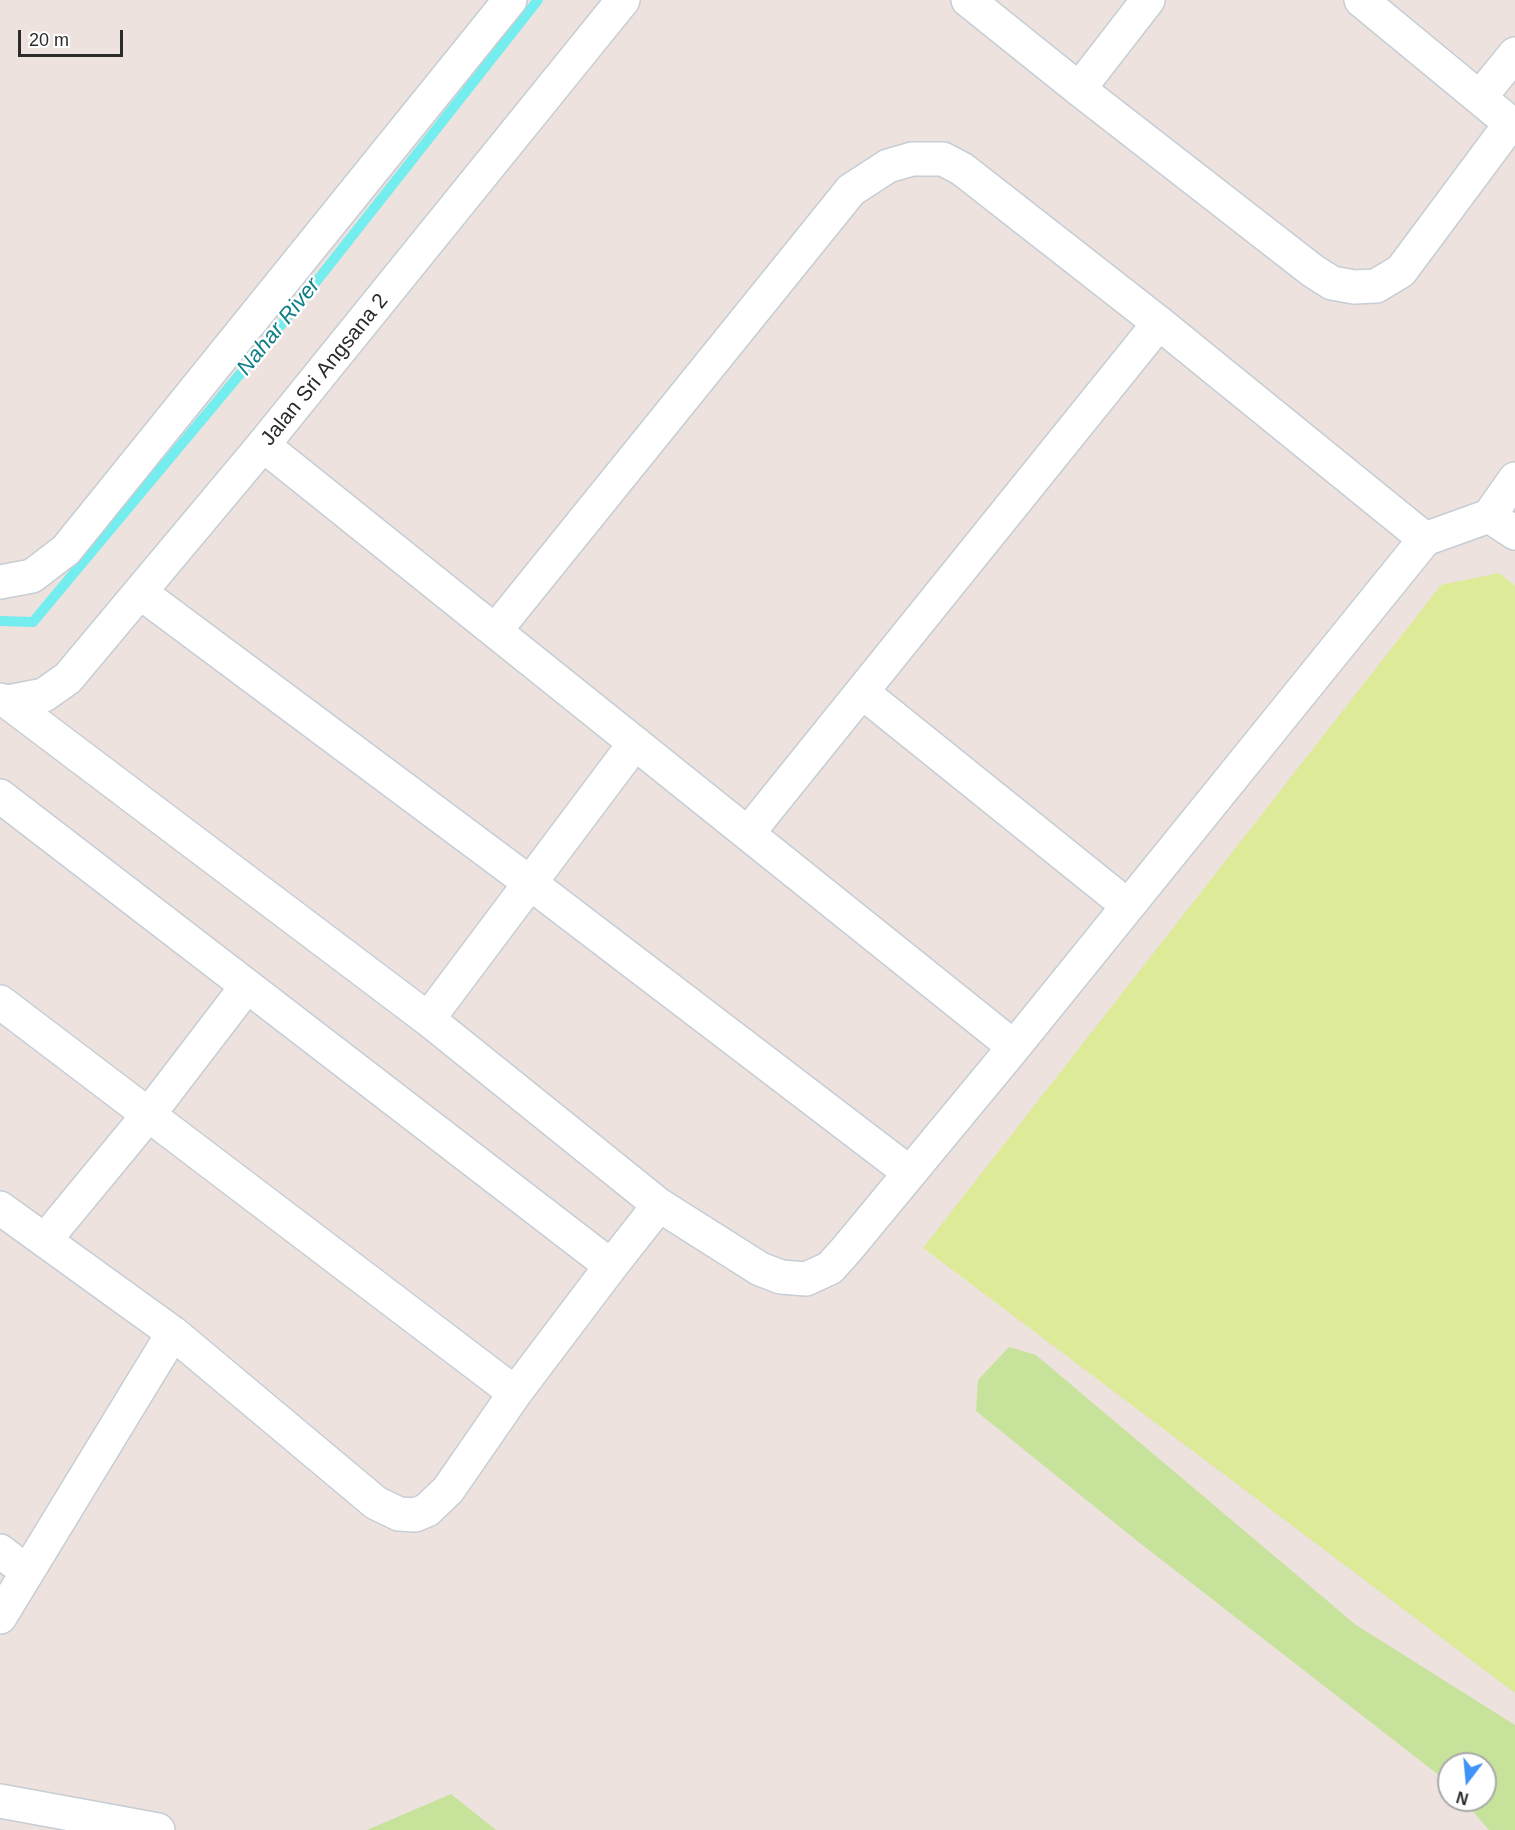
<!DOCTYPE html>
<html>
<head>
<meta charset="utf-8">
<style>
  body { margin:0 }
  #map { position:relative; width:1515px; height:1830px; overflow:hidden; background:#ede2de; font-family:Helvetica,sans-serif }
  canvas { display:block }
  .north { position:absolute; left:1437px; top:1752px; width:60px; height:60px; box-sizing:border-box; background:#fff; border:2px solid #aaa; border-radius:50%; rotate:196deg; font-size:16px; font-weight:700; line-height:24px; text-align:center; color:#2b2b2b }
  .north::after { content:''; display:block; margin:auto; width:21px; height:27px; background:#4093f7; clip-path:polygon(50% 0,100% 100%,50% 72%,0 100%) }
  .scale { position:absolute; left:18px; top:30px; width:105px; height:27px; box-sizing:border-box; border:3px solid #2b2b2b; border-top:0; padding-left:8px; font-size:18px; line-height:21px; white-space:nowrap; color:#2b2b2b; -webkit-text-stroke:4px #fff; paint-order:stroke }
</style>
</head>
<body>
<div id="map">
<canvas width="1515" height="1830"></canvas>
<div class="north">N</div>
<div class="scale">20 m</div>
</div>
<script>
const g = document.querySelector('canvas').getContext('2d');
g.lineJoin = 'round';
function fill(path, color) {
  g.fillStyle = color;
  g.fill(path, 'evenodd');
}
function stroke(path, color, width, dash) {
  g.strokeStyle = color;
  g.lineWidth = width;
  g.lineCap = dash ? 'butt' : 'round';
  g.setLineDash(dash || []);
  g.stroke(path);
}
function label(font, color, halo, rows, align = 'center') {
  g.font = font + ' Helvetica,sans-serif';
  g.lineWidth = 5;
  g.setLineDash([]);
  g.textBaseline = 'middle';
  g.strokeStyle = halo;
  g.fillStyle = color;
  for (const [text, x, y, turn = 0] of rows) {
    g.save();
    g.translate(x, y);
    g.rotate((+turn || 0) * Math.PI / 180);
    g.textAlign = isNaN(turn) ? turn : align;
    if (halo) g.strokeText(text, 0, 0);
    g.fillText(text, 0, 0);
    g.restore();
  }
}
fill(new Path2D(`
  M1009,1347L1036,1355L1356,1625L1515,1725V1830H1489L1463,1800H1485V1764H1449V1783L1136,1540L976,1411L978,1380Z
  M451,1794L496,1830H367Z`), '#c7e29b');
fill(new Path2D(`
  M1499,573L1515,586V1693L923,1248L1441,585Z`), '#ddea97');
stroke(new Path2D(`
  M0,621L33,622L301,301L538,0`), '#73eded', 10);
const minor = new Path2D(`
  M968,0L1079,89L1313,271L1332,283L1354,287L1376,286L1401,271L1511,123
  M1361,0L1515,127
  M1079,89L1148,0
  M1480,97L1515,54
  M263,445L1014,1047
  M1489,516L1515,479
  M0,582L32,576L66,550L510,0
  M141,593L530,883L910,1173
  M495,631L851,190L888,166L912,159H943L962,169L1159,323L1425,539
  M862,692L1128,906
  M0,700L8,702L44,695L68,678L263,445L623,0
  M8,702L428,1019L659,1205L760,1269L781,1277L806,1279L830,1268L847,1249L1014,1047L1425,539L1489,516L1515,533
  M0,796L611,1266
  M748,833L1159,323
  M0,1002L515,1393
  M428,1019L635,743
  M0,1208L173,1333L376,1503L399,1514L415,1515L427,1510L448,1490L515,1393L611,1266L659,1205
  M45,1240L149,1114L247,986
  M0,1551L26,1571
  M0,1617L173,1333
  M0,1801L158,1830`);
stroke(minor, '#c6cdd5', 36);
stroke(minor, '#fff', 33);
label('21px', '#2b2b2b', '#fff', [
  ["Jalan Sri Angsana 2",325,370,-51]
]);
label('italic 22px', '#0f7e86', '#fff', [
  ["Nahar River",279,327,-51]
]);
</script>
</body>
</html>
